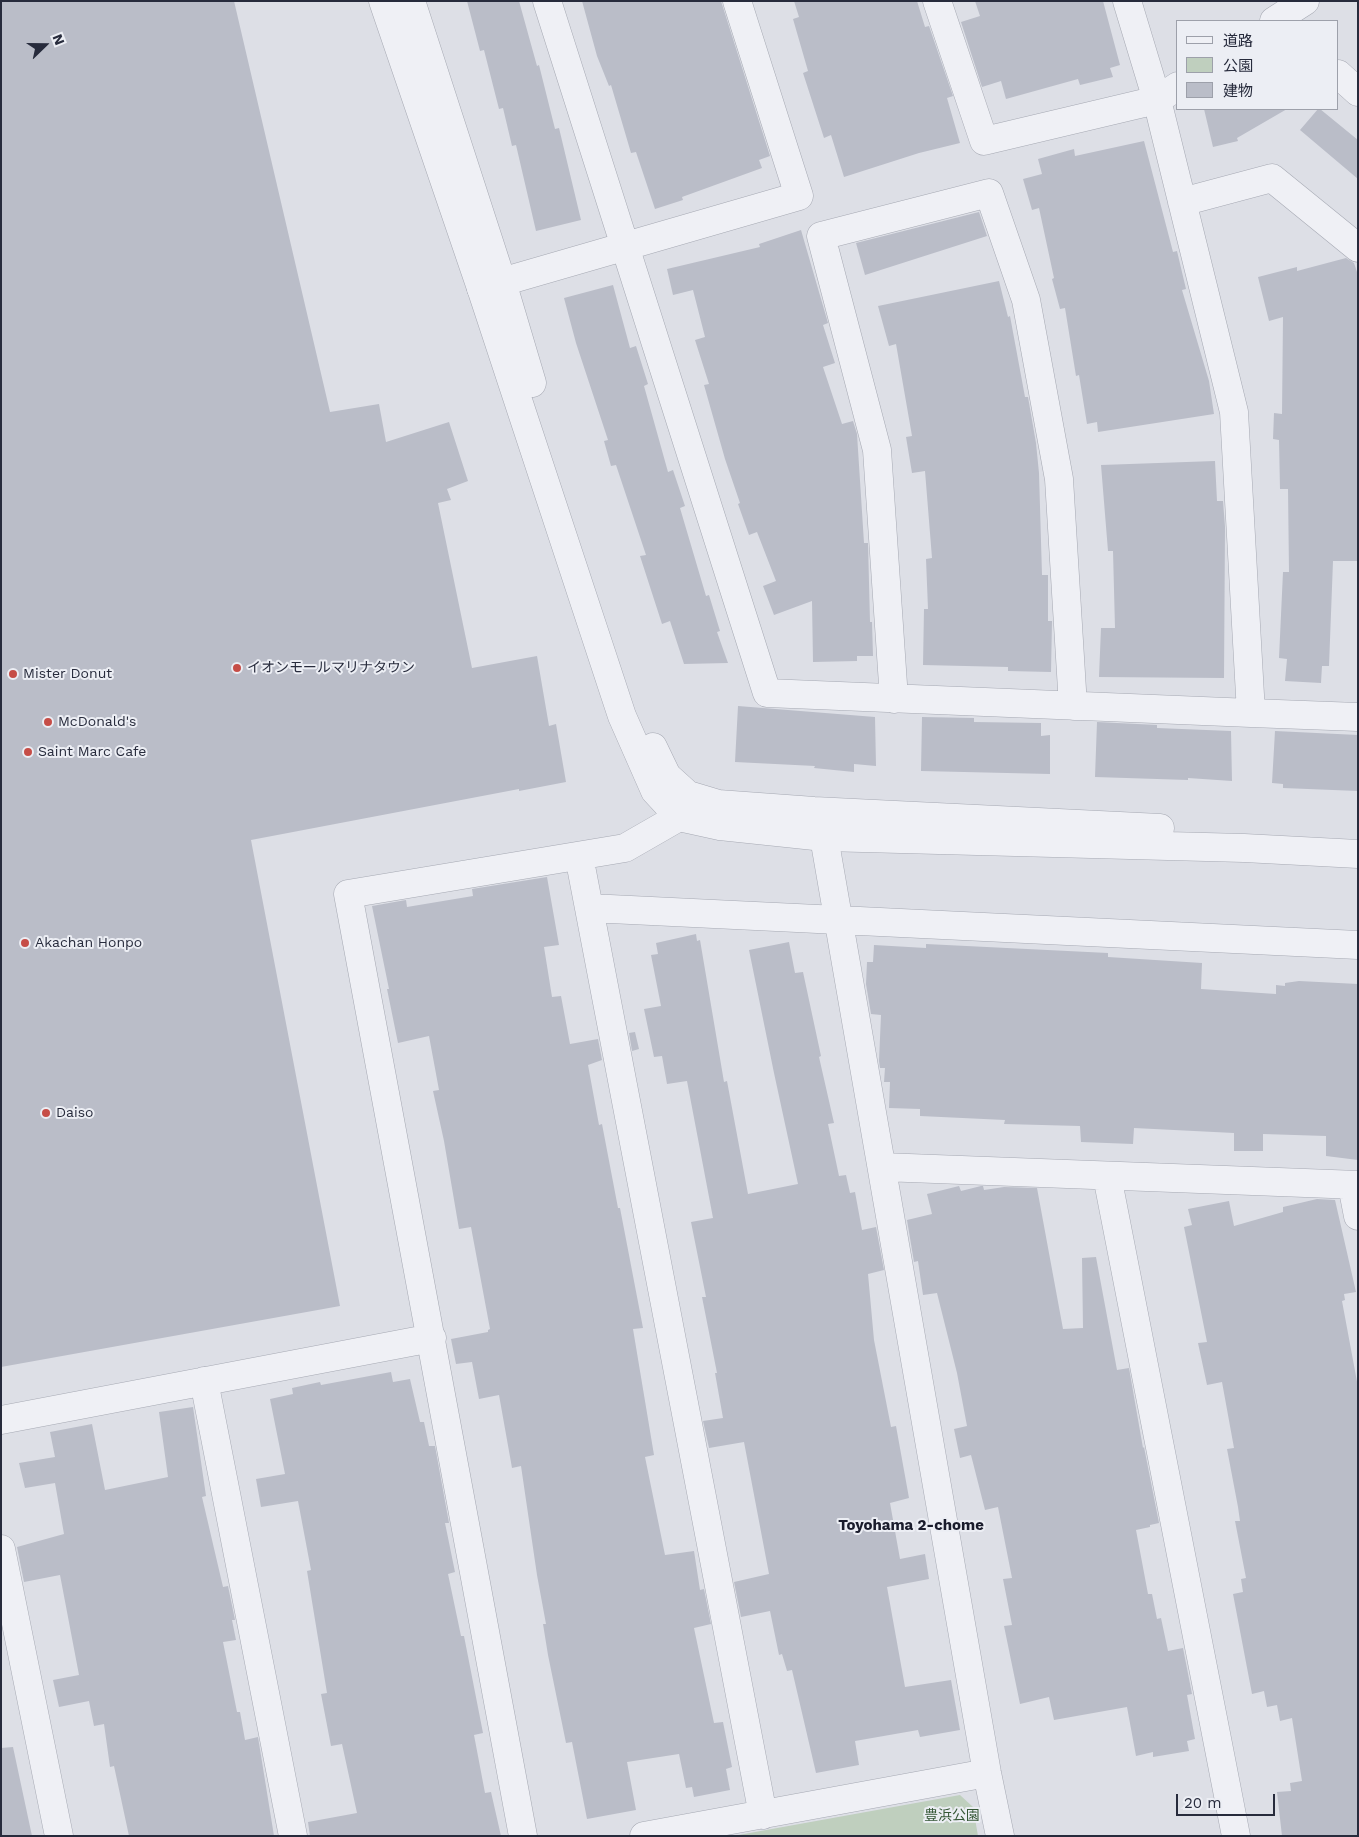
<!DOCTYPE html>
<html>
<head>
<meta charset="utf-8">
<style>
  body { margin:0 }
  #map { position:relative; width:1359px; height:1837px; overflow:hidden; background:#dddfe6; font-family:"Work Sans","Noto Sans JP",sans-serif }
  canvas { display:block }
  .frame { position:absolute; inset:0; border:2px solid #272b3c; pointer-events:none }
  .legend { position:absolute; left:1176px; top:20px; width:162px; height:90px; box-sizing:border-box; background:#eceef4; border:1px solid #9da0aa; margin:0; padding:6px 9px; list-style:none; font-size:15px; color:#272b3c }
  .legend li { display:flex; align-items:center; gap:10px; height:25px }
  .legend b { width:25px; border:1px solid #9da0aa }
  .north { position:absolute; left:20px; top:20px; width:50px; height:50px; -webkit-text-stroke:4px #eceef4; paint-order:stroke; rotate:68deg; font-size:14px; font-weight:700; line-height:20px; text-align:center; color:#272b3c }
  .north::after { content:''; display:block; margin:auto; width:18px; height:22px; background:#272b3c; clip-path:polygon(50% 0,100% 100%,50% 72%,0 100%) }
  .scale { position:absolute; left:1176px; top:1794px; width:99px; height:22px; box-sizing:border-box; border:2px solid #272b3c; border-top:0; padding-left:6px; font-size:15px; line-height:18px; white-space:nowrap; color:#272b3c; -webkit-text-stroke:4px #eceef4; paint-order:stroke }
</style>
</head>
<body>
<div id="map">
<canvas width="1359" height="1837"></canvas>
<div class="frame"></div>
<ul class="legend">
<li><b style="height:6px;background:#eff0f5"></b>道路</li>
<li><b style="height:14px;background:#bfcfbe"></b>公園</li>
<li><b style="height:14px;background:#babdc8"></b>建物</li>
</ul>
<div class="north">N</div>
<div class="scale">20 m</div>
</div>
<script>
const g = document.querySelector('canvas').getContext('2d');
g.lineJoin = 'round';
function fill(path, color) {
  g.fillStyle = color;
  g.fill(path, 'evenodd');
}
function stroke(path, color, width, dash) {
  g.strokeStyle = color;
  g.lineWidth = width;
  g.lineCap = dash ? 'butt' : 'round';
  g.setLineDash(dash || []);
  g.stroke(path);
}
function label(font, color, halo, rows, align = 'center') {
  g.font = font + ' "Work Sans","Noto Sans JP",sans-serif';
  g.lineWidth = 4;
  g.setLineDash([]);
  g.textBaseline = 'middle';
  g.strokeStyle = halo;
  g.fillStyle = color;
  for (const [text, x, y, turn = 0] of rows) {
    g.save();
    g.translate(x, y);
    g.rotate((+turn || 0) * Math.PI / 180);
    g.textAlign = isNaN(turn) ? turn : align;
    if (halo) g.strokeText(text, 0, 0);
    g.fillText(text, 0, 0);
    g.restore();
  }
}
fill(new Path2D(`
  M960,1795L973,1807L978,1836H733Z`), '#bfcfbe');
fill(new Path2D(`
  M1,1H234L330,412L379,404L386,442L449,422L468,481L447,489L451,500L438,503L472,668L537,656L549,726L556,724L566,782L519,791V789L251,840L340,1306L1,1367Z
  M467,1H519L537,66L539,65L555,129L559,128L581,220L536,231L516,145L512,146L503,108L499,109L484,50L480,51Z
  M582,1H721L770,156L759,160L762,168L682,197L683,200L655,209L636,152L631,153L611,85L609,86L597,56Z
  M794,1H917L925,27L929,26L953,96L947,98L960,143L919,153L844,177L831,135L824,138L803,73L808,71L793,19L799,17Z
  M975,1H1103L1120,65L1110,68L1113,77L1080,85L1078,79L1006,99L1001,81L982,87L961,22L980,16Z
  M1204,109H1287L1237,138L1238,141L1213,147Z
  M1318,109H1320L1358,140V179L1300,130Z
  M1144,141L1173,252L1177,251L1186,289L1182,290L1209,381L1214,414L1098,432L1097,422L1087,424L1079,375L1076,376L1065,308L1060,309L1052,279L1054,278L1039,208L1032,210L1023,179L1042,174L1038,159L1074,149L1075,156Z
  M979,212L987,236L865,275L856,243Z
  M801,230L828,323L823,325L835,363L823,367L842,424L853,421L857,434L864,543H868L870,622H872L873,656H857V661L813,662L812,601L774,615L763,586L776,581L757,532L749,535L738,504L740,503L725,459L704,385L709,384L695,340L705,337L693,290L673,295L667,269L760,247L759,244Z
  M1346,258L1354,263L1358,275V561H1333L1329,666H1322L1321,683L1285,681L1287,659L1279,658L1283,572H1289L1288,489H1280L1279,440L1273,439L1274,413L1282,414L1283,317L1269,321L1258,277L1297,267V271Z
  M999,281L1008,317L1010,316L1025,397H1028L1036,443L1039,473L1042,575H1048V621H1052L1051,672L1008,671V667L923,665L924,609H928L926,559L932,558L925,471L912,473L906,437L912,436L896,344L889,346L878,306Z
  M613,285L630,348L636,346L648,384L644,386L668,472L673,470L685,506L680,508L706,596L709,595L720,631L717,632L728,663L684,664L670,621L662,624L640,556L646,555L616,465L611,466L604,441L608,440L576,343L564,298Z
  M1215,461L1217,501H1223L1225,527L1224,678L1099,677L1101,628H1115L1113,551H1108L1101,465Z
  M738,706L875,717L876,766L854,764V772L814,768L815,766L735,762Z
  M922,717L974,718V722L1041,723V736L1050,735V774L921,771Z
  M1097,722L1157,725V728L1231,731L1232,781L1188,778V780L1095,777Z
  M1275,731L1358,735V791L1283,788V784L1272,783Z
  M547,877L559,945L544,947L552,997L561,996L570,1044L598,1039L602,1060L588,1065L599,1125L602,1124L618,1208H620L643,1328L633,1329L654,1455L645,1457L665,1555L694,1551L700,1590L704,1589L711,1624L694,1628L714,1723L723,1722L732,1767L726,1769L730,1790L694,1797L692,1787L686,1788L679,1754L627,1762L636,1810L587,1819L572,1742L566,1743L548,1655L543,1624H546L537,1575L521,1466L512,1468L499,1395L479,1399L472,1362L456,1364L451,1339L488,1332V1330L490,1329L471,1227L459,1229L444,1141L433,1091L439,1090L429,1036L398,1043L387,989H389L372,906L406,900L407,907L473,896L472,889Z
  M696,934L697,941L700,940L724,1082L727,1081L748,1194L798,1184L774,1073L749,950L789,942L795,973L803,972L821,1056L819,1057L834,1123L828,1124L839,1176L846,1175L850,1193L855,1192L862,1230L876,1227L884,1270L868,1274L874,1340L891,1427L896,1426L909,1498L890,1503L900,1559L925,1554L929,1579L887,1587L905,1687L951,1680L960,1730L920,1737L918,1730L855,1741L859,1765L816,1773L792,1670L787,1671L782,1654L779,1655L770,1611L741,1617L734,1582L769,1574L744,1442L709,1448L703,1421L723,1418L715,1373H717L702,1297H706L691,1222L713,1218L687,1081L667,1084L662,1056L654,1057L644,1009L661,1006L651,955L658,954L656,943Z
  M926,944L1108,953V957L1202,963L1201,989L1276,994V985L1285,986V983L1299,981L1358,984V1160L1326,1156V1136L1263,1134V1151H1234V1133L1134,1128L1133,1144L1081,1142L1080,1126L1004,1124L1005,1120L920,1116V1109L889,1108L890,1082H884L885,1068H880L879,1061L881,1015L871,1014L866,984L867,962H873L874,945L926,948Z
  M635,1032L639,1049L632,1051L629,1033Z
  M959,1186L961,1191L981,1186H983L984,1190L1004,1187L1037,1188L1063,1329L1083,1328L1082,1258L1096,1257L1117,1370L1129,1368L1143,1448L1144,1447L1159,1523L1150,1525V1527L1136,1530L1148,1594H1152L1157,1619L1161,1618L1168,1651L1183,1648L1192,1694L1187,1695L1195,1739L1187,1741L1189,1751L1153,1757V1752L1136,1756L1127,1707L1054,1720L1049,1697L1020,1704L1004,1626L1012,1625L1003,1579L1012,1578L998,1507L985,1510L971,1455L960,1458L954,1429L967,1426L957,1373L937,1293L923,1295L918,1261L914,1262L907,1220L932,1214L927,1194Z
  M1317,1199L1335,1200L1356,1292L1344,1294L1345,1300L1342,1301L1358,1387V1836H1282L1277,1792L1291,1791L1290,1783L1302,1781L1292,1718L1280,1721L1277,1705L1267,1707L1264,1691L1252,1694L1233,1594L1243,1592L1241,1579L1246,1578L1235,1521H1240L1238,1507L1227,1449L1234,1448L1222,1382L1207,1385L1198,1343L1207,1342L1184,1227L1192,1225L1188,1209L1229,1201L1234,1226L1283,1212V1207Z
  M391,1372L393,1382L410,1379L420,1422H424L429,1446H435L449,1523H445L455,1572L448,1574L461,1636H464L483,1733L474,1735L485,1793L491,1792L501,1836H310L308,1822L357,1813L342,1744L331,1746L321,1694L327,1693L307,1571L311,1570L298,1501L261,1507L256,1479L285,1474L270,1399L293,1394L292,1388L320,1382L321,1385Z
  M193,1407L206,1496L202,1497L223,1587L228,1586L235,1620H232L236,1640L223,1642L237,1712H240L245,1740L258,1737L274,1836H129L114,1766L110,1767L104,1724L94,1726L89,1701L59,1707L53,1680L79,1675L60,1575L24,1582L17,1547L64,1534L55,1483L25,1488L19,1463L55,1457L50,1432L92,1424L105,1490L168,1477L159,1412Z
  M13,1747L32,1836H1V1748Z`), '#babdc8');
const minor = new Path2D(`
  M547,1L767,693L1251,713
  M937,1L984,141L1157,100L1178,86
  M1127,1L1157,100L1234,412L1251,713L1358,717
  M1274,21L1305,1
  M1338,74L1358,92
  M1182,202L1272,178L1358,248
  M481,288L799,196L737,1
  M894,699L877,450L821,236L989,193L1026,300L1059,479L1073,706
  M824,837L987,1773L1000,1836
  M579,856L763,1815
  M589,908L1358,945
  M882,1167L1358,1185
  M1107,1176L1236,1836
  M1352,1185L1358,1216
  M204,1381L293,1836
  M1,1420L432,1338
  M1,1549L59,1836
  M523,1836L348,894L625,848L679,817
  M644,1836L987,1773`);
const tertiary = new Path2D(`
  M383,1L481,288L622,716L655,791L679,817L720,826L824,837L1244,848L1358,854
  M411,1L502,282L532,383
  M653,747L667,776L688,795L718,804L814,811L1160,828`);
stroke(minor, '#a6a9b3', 29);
stroke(tertiary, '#a6a9b3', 29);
stroke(minor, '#eff0f5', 28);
stroke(tertiary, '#eff0f5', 28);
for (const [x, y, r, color] of [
  [237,668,5,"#c64d47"],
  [13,674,5,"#c64d47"],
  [48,722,5,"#c64d47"],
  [28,752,5,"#c64d47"],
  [25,943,5,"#c64d47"],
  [46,1113,5,"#c64d47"]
]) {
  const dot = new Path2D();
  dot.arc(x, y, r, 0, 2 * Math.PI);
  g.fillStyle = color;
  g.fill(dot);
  stroke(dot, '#eceef4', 2);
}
label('14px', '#272b3c', '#eceef4', [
  ["イオンモールマリナタウン",247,668],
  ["Mister Donut",23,674],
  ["McDonald's",58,722],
  ["Saint Marc Cafe",38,752],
  ["Akachan Honpo",35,943],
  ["Daiso",56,1113]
], 'left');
label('14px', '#355736', '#eceef4', [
  ["豊浜公園",952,1816]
]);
label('bold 15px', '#1a1c2c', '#eceef4', [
  ["Toyohama 2-chome",911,1526]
]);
</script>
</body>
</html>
